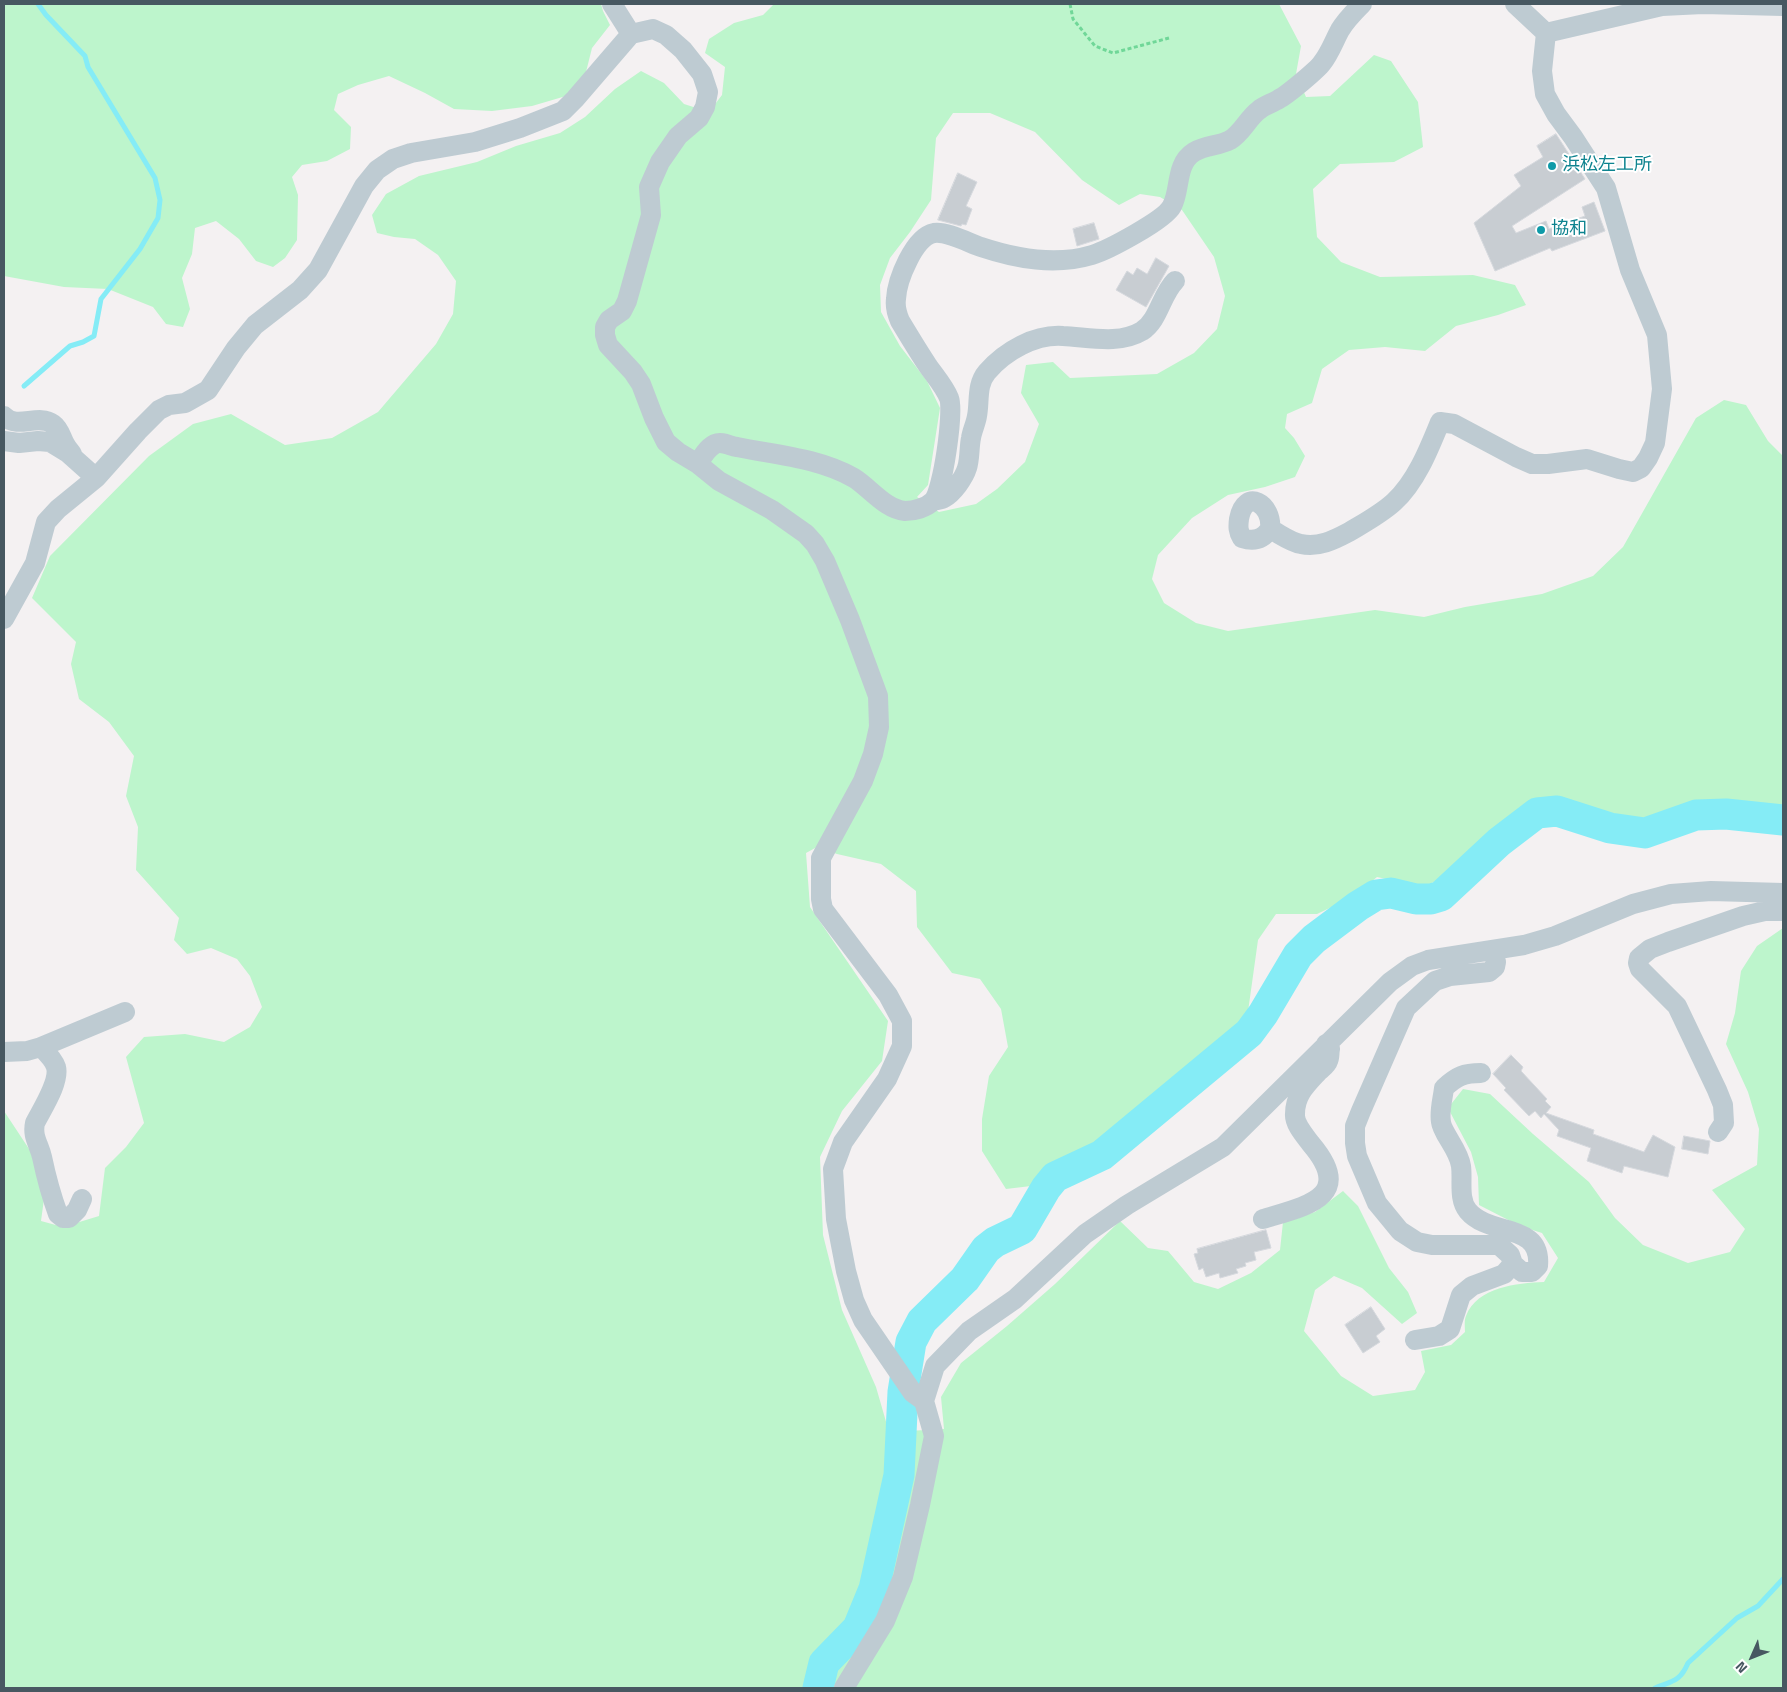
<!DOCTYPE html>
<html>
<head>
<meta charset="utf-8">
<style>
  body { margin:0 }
  #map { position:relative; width:1787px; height:1692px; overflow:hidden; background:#f4f1f2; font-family:"Titillium Web",sans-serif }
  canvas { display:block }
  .frame { position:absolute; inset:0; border:5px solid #475861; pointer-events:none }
  .north { position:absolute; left:1727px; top:1632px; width:50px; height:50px; -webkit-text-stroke:4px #fff; paint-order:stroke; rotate:226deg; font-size:14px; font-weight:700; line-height:20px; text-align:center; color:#475861 }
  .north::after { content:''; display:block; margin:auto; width:18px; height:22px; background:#475861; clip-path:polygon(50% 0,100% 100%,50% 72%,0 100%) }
</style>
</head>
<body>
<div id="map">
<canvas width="1787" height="1692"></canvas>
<div class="frame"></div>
<div class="north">N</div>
</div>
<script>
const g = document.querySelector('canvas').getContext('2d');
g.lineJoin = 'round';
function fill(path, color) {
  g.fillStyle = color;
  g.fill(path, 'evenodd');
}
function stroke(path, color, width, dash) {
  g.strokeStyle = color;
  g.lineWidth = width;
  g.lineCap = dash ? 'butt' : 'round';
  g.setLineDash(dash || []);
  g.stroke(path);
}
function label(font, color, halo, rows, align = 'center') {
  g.font = font + ' "Titillium Web","Noto Sans JP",sans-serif';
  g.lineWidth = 4;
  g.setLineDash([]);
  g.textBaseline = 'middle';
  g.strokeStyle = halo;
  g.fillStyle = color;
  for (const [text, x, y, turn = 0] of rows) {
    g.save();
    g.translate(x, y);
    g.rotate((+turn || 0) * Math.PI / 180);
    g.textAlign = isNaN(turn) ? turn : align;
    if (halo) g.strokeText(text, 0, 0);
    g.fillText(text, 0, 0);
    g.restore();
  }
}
fill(new Path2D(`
  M4,4H601L603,11L610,25L592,48L585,76L566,96L532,106L492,111L454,109L425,93L389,76L358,85L338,94L334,110L351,127L350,149L327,161L302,165L292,177L298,195L297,240L285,258L273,267L256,261L239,239L216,221L195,228L192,254L182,278L190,309L183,327L166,324L153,307L108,289L64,287L4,276Z
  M774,4H1279L1301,46L1296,74L1306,97L1330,96L1374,55L1391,61L1418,102L1423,147L1394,162L1340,164L1313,189L1317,237L1341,262L1380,277L1473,275L1515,285L1526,305L1498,315L1456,326L1425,351L1385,347L1349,350L1322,369L1312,403L1287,414L1285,428L1294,438L1305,456L1295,477L1265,487L1228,495L1192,518L1158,555L1152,579L1164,603L1196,623L1228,631L1375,610L1424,617L1465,607L1542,594L1593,576L1623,547L1696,418L1724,400L1746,405L1768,441L1783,456V810L1728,800L1690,803L1639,820L1605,814L1559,801L1533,809L1478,842L1449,875L1423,887L1377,877L1353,897L1317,914H1276L1258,940L1246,1026L1188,1066L1131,1115L1084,1152L1050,1170L1031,1186L1006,1189L982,1151V1119L989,1076L1008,1047L1001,1009L980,979L952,973L917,927L916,891L881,864L837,854L817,847L806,853L810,907L888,1021L882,1061L842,1111L820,1157L823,1235L842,1310L876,1387L889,1432L944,1429L941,1397L961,1363L1007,1326L1055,1284L1120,1221L1148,1248L1168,1251L1194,1282L1218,1289L1251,1273L1280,1250L1283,1222L1315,1212L1343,1191L1358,1206L1389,1268L1408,1292L1417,1313L1402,1324L1362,1288L1334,1276L1315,1290L1304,1331L1341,1376L1373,1396L1415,1390L1425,1372L1421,1351L1451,1345L1465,1332C1465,1327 1464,1320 1466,1316C1477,1287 1517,1283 1544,1282L1558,1258L1542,1233L1520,1226L1479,1205L1478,1177L1471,1152L1448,1108L1463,1089L1490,1094L1533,1134L1589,1182L1615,1218L1643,1245L1688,1263L1730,1252L1745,1229L1712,1190L1757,1165L1759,1129L1748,1092L1726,1044L1735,1013L1741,971L1757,946L1783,928V1688H4V1111L37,1161L44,1199L41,1221L63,1227L99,1216L105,1168L126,1147L144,1123L126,1057L144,1037L185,1034L224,1042L250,1027L262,1007L250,976L237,959L211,948L187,954L174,940L179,918L136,870L138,827L126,796L134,756L109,722L79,699L71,664L76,642L32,598L50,556L149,456L193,424L231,414L285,445L332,438L378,412L436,344L453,314L456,281L438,255L415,239L394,237L377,233L372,215L386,194L419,176L477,162L516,146L560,133L585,117L615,89L641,71L664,83L684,104L709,112L722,95L725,67L705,53L709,39L734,23L763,15ZM953,113H990L1035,132L1082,180L1119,205L1140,194L1160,197L1182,210L1214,257L1225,296L1217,329L1194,353L1157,374L1070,378L1053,362L1026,365L1021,393L1039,424L1025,462L997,489L976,504L939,512L917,497L928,485L940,408L927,381L900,346L881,312L880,285L890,258L910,232L931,200L936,138Z`), '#bdf5cc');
stroke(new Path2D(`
  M24,386L70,346L83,342L94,336L101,299L140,249L158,218L160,200L155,178L88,67L85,56L46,15L38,4
  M1655,1688C1672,1681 1680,1682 1688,1663L1737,1618L1758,1606L1783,1579`), '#85ecf6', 5);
stroke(new Path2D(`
  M818,1688L824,1663L858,1628L874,1589L899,1475L903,1392L911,1342L922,1321L965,1279L986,1249L995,1242L1022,1229L1046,1188L1055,1177L1102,1155L1249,1033L1263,1014L1298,955L1314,939L1358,906L1376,895L1391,893L1416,899H1431L1441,896L1499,842L1537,813L1557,811L1610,828L1645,833L1696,815L1726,814L1783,820`), '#85ecf6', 31);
const building = new Path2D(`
  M1556,134L1585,179L1512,226L1516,233L1546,221L1549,229L1585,216L1582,207L1594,202L1605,231L1552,251L1550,248L1495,271L1474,223L1521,186L1514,175L1543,157L1537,146Z
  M958,173L977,182L966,206L972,209L966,225L962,224L961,226L938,220Z
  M1094,223L1099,239L1077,246L1073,229Z
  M1156,258L1169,266L1146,307L1116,290L1127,271L1133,275L1137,268L1147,274Z
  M1511,1055L1523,1067L1521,1071L1547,1099L1545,1101L1551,1107L1546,1113L1594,1130L1593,1134L1644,1152L1653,1135L1675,1147L1668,1177L1624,1166L1622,1173L1587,1161L1591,1148L1557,1136L1559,1130L1544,1114L1541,1118L1535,1111L1529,1116L1504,1090L1506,1088L1493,1074Z
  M1684,1136L1710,1141L1708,1154L1682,1149Z
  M1266,1230L1271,1248L1254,1252L1256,1260L1245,1263L1246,1266L1236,1269L1238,1273L1220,1278L1219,1273L1206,1277L1203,1268L1199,1270L1194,1254L1198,1253L1197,1249Z
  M1371,1307L1385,1329L1376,1336L1380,1342L1363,1353L1345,1325Z`);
fill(building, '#c8cdd2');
stroke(building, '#d5d8dd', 1);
stroke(new Path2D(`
  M1070,4L1073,19L1095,46L1113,53L1169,38`), '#70d798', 3, [4, 2.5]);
stroke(new Path2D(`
  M612,4L631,34
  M1515,4L1546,33L1662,6L1703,4L1783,6
  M4,416C17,430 38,413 53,424C60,429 61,437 65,444C67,448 70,451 72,454
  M4,441L19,443L38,441L50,442L68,453L96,478
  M698,464C702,457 707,448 715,444C722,441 730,446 737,447C776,455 819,458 854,478C870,488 885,509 905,511C914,511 926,508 933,501C943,491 954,411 949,398C944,386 935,376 928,366C918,351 909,336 900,321C897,314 895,306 896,299C897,280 914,237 934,233C947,231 969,243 981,247C1017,259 1055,266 1092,255C1108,250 1165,220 1172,206C1181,189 1175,164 1194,152C1205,145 1219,146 1230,140C1242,133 1248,118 1259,110C1265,105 1273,103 1279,99C1287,95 1317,70 1322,63C1330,53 1334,41 1340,30C1346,20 1354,12 1362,4
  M933,501C936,500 941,500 944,498C953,493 964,478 967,468C970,459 969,448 971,438C972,431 976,423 977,416C980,401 976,385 987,372C1005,351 1035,334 1063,336C1088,337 1119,345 1142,331C1159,320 1161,295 1175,281
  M1270,529C1263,539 1254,542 1242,538C1238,531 1238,527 1239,519C1245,487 1273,504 1270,529C1280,534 1290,542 1301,544C1318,548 1334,540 1349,532C1364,523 1381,514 1394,502C1416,482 1429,449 1440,422L1454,424L1516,457L1532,464H1548L1587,459L1619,469L1633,472L1641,468L1648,458L1655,443L1662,389L1657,335L1630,270L1606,188L1573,137L1556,114L1545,94L1542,71L1546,33
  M4,619L35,563L46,522L58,509L96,478L138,431L159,410L169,405L185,403L208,390L236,348L255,325L300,290L318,270L364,186L377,170L393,159L411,153L475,142L520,128L563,111L575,99L631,34L653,29L666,35L683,50L702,74L708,92L705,107L699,118L678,136L660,162L649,187L651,215L627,301L622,311L609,320L605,327V335L608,345L633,372L641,384L654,418L666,442L678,452L698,464L719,481L772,510L806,534L815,544L825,561L850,620L878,696L879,727L873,754L863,781L821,858V899L823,909L888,995L902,1021V1046L887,1079L843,1142L833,1169L836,1219L846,1271L854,1300L863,1320L913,1393L924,1401L934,1436L920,1505L903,1577L885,1621L844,1688
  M41,1047C46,1052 54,1060 56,1067C60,1082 42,1109 35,1123C32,1137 39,1144 42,1157C46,1176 51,1195 58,1214L63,1218H69L77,1210L82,1199
  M4,1052L27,1051L41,1047L125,1012
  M1481,1073C1464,1073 1457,1076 1444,1088C1443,1098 1439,1111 1441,1122C1442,1133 1459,1150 1461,1166C1463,1180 1458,1199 1468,1211C1490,1237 1542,1222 1538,1266L1532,1272H1522L1513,1264
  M1718,1132L1724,1123L1723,1105L1717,1090L1677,1006L1640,969L1638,963L1639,958L1650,949L1668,942L1743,916L1765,911H1783
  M1263,1219C1306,1206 1356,1197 1311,1144C1305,1136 1294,1124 1295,1114C1295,1095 1306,1085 1318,1072C1321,1069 1327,1065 1328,1061C1330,1058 1329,1053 1330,1049L1326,1044
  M1415,1340L1439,1336L1450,1329L1461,1295L1472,1286L1504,1274L1513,1264L1510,1255L1499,1245H1432L1417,1242L1400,1231L1377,1203L1357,1156L1355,1143V1126L1361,1111L1406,1008L1435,981L1450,976L1489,972L1495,967L1496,962L1493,951
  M924,1401L935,1366L969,1331L1015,1299L1085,1234L1127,1205L1223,1147L1390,982L1412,966L1428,960L1524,945L1555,936L1633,904L1671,894L1711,891L1783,893`), '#becbd2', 20);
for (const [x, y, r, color] of [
  [1552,166,5,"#0f9aa8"],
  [1541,230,5,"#0f9aa8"]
]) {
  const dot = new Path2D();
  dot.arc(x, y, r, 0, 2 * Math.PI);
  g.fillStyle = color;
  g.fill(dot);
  stroke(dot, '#fff', 2);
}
label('18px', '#0d838f', '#fff', [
  ["浜松左工所",1562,166],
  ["協和",1551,230]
], 'left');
</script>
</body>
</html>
